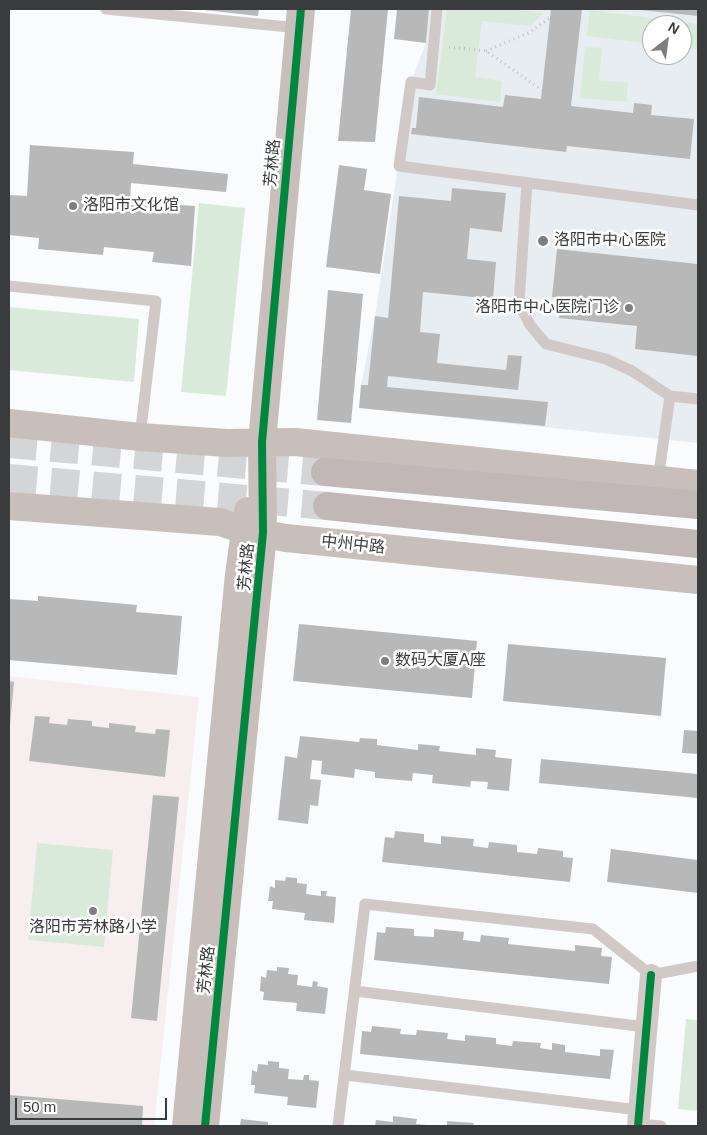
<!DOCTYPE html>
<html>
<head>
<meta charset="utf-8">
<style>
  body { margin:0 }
  #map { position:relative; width:707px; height:1135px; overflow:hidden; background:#f9fbfd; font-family:Arial,sans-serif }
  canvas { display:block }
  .frame { position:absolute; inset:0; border:10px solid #3a3b3c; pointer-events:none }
  .north { position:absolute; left:642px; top:15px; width:50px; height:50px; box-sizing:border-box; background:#fff; border:1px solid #b0b1b1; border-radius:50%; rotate:30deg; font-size:14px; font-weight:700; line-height:20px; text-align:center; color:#3a3b3c }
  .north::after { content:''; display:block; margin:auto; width:18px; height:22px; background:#7d7e80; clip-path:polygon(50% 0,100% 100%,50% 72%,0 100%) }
  .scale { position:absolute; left:15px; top:1098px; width:152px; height:22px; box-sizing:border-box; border:2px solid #3a3b3c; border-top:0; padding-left:6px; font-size:15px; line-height:18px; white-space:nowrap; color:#3a3b3c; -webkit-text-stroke:4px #fff; paint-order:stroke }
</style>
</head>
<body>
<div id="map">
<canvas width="707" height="1135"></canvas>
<div class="frame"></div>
<div class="north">N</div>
<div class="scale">50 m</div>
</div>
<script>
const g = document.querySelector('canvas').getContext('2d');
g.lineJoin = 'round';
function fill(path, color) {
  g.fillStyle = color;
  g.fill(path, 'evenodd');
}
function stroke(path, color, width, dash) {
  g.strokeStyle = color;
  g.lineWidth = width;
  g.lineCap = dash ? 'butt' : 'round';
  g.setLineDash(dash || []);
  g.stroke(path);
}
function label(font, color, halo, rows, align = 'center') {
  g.font = font + ' Arial,"Noto Sans SC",sans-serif';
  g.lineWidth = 5;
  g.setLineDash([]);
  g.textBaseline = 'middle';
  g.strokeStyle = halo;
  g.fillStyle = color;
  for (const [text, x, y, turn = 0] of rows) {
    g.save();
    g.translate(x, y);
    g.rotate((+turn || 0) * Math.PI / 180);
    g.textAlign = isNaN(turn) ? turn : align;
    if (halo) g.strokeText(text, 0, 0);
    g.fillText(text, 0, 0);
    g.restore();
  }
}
fill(new Path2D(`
  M429,9H698V443L359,408L361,385L375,316L411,82L426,43ZM652,25H682V55H652Z`), '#e8edf2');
fill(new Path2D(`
  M9,676L199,697L154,1126H9Z`), '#f7efef');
fill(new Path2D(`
  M447,9H510L544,13L530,26L482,21L475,77L502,81L500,102L436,94Z
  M590,10L698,24V50L682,48V25H652V44L587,36Z
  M585,47L602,48L599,80L628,83L626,102L580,98Z
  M199,203L245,208L226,396L181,392Z
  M9,307L139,319L134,382L9,370Z
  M37,843L113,850L104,947L28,940Z
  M686,1019L698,1020V1111L678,1109Z`), '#daeada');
fill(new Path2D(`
  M204,9H259L258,16L204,10Z
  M351,9H388L375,142L338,141Z
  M397,9H429L426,43L394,39Z
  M551,9H582L571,106L633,113L634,103L652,105L651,115L694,119L690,159L567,146L566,152L411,134L412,128H416L419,97L503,107L505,95L541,99Z
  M641,9H698V16L641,10Z
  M30,145L134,152L133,164L228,174L226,192L131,183L130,205L164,207L165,204L195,206L191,266L152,262L154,252L104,247L103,255L38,249L39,238L9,235V195L27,196Z
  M339,165L367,169L364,190L391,194L380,274L326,267Z
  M452,188L506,193L502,232L470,228L467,259L496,262L493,299L423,292L420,332L440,334L437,363L506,370L508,355L522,356L518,390L388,376L387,387L548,402L545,426L359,408L361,385H368L375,316L388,318L399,196L451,201Z
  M557,249L698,264V356L635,349L637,326L559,318L561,298L552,297Z
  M328,290L363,294L351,423L317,420Z
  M38,596L137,605L136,612L182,616L177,675L9,660V599L38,601Z
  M299,624L477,641L472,698L293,681Z
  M508,644L666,658L661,716L503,701Z
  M9,681L14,682L10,725H9Z
  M35,716L50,717L49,723L67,725L68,719L92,721V726L109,728V723L136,726L135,732L155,734L156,729L170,730L165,777L29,761Z
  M684,730L698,731V754L682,753Z
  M300,736L359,742L360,738L377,739V745L418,750V744L440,746L439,751L476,755V748L496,750L495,757L512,759L509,791L487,789L488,782L471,781L470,787L432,783L433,775L413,773L412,781L375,778V772L355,769L354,778L321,774L322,761L312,760L310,779L321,780L318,806L310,805L308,824L278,820L285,756L297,758Z
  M541,759L698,774V798L539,783Z
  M153,795L179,797L157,1021L131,1018Z
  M395,831L424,834V842L441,844V836L474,839L473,846L488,848L489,842L517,845V852L537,854L538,848L563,851V857L573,858L570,882L382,862L385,837L394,838Z
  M611,849L698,860V893L607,882Z
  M286,877L297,878V883L307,884L306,894L321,896V891H327L326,896L336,897L334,923L304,920L305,913L272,909L273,901H268L270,886L275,888V880L285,881Z
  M386,927L414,929V936L434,937V929L464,932L463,940L480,942L481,935L509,938L508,944L575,951V945L602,948L601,956L612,957L609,984L374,960L377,932L385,933Z
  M277,967L289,968L288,974L298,975L297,985L312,987L313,981L318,982L317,986L328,988L325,1014L296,1011L297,1003L263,1000L264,992L260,991L261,976L266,978L267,970L277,971Z
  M372,1026L401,1029L400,1034L416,1035L417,1030L448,1033L447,1039L465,1041V1035L496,1038V1044L512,1046L513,1041L541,1043L540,1048L552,1050V1043L565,1045V1052L600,1056V1049L614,1050L610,1079L360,1054L362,1031L371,1032Z
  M268,1061L279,1062V1068L289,1069L288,1079L303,1080L304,1075H309V1080L319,1081L316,1108L287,1105L288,1097L254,1093L255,1085H251L252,1070L257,1072L258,1064L268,1065Z
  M9,1095L143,1106L142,1126H9Z
  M393,1116L417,1119L416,1124L427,1125V1126H375L376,1120L393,1122Z
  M241,1119L268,1122V1126H240Z
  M447,1121L474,1123L473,1126H447Z`), '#b8b8b9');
stroke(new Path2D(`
  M9,444L325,472
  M9,478L327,506`), '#d3d5d6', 28, [28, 14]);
stroke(new Path2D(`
  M449,47L486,51L542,90
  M486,51L528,33L550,18`), '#c2bebe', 3, [1, 4]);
stroke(new Path2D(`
  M106,9L299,28
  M437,9L430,85L411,82L399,166L698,205
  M527,183L519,303L530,325L546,344L606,359L632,371L670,396L698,399
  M9,286L156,301L140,437
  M658,480L670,396
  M355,991L646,1027
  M345,1075L639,1110
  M638,1124L661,1126
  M338,1126L365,904L593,929L651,975L698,966`), '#d0c9c7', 11);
stroke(new Path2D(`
  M638,1126L651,975`), '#d0c9c7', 22);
stroke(new Path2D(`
  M9,423L140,437L227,443L295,442L698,484
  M9,506L220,522L244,530L286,538L698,580
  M186,1126L239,574L248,511
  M205,1126L263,533L262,442L301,9`), '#c8bfbc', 28);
stroke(new Path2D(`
  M325,472L698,505
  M327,506L698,544`), '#c1b7b6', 28);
stroke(new Path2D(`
  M205,1126L263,533L262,442L301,9
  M638,1126L651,975`), '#00873e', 8);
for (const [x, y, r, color] of [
  [73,206,5,"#7d7e80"],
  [543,241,6,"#7d7e80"],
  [629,308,5,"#7d7e80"],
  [385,661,5,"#7d7e80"],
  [93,911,5,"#7d7e80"]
]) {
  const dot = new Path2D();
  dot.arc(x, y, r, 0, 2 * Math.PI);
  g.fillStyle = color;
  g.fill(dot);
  stroke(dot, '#fff', 2);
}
label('16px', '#3a3b3c', '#fff', [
  ["芳林路",273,163,-85],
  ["中州中路",353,545,6],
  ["芳林路",247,567,-85],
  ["芳林路",207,970,-84]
]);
label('16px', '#3a3b3c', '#fff', [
  ["洛阳市文化馆",83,206],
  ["洛阳市中心医院",554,241],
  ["洛阳市中心医院门诊",619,308,"right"],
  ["数码大厦A座",395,661],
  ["洛阳市芳林路小学",93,928,"center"]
], 'left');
</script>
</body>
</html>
